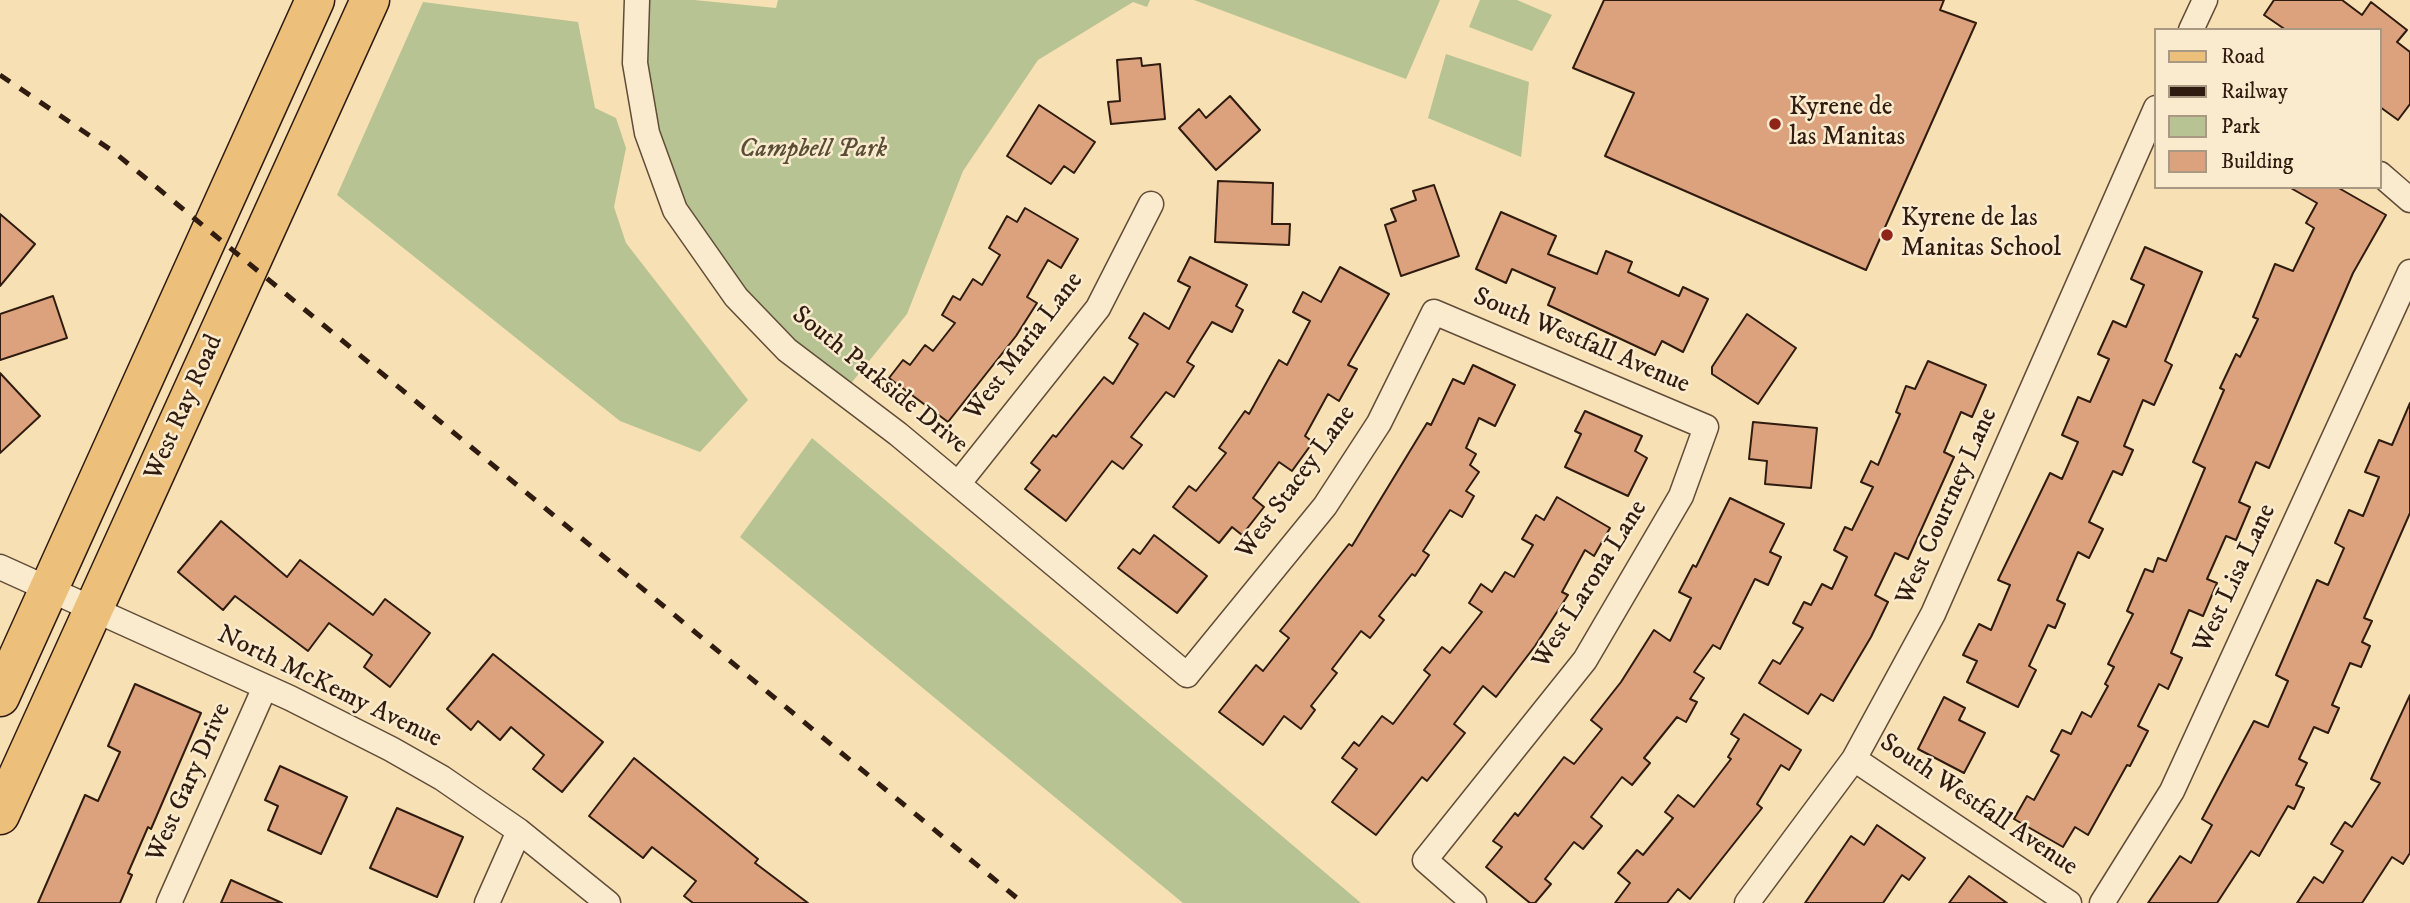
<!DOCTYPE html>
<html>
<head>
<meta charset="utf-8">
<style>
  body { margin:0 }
  #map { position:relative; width:2410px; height:903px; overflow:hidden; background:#f7e0b4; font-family:"IM FELL DW Pica",serif }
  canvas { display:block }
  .legend { position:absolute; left:2154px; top:28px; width:228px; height:161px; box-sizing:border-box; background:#faebce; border:2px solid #a99882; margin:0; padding:9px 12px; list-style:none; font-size:21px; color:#2f1b0f }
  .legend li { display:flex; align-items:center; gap:14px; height:35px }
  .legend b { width:35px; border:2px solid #a99882 }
</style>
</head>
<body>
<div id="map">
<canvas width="2410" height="903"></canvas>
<ul class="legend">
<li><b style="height:9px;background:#ecc07a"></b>Road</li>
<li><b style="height:9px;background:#2f1b0f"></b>Railway</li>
<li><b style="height:19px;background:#b7c392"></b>Park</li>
<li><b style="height:19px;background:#dba27d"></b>Building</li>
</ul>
</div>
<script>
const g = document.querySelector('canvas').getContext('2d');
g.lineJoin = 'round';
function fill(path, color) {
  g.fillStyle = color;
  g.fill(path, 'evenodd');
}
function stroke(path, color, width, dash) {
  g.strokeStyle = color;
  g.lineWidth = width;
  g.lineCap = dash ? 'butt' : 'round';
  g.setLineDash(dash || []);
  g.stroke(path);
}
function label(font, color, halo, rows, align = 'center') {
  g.font = font + ' "IM FELL DW Pica",serif';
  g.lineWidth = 5;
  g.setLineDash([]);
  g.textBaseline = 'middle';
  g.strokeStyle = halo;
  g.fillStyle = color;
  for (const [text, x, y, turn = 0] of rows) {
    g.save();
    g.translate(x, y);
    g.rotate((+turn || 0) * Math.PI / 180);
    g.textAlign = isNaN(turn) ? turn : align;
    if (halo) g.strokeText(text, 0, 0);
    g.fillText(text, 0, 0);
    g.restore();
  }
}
fill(new Path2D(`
  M637,0H694L776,8L778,0H1150L1147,7L1133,2L1038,60L963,171L907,314L844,392L787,350L675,210L647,133Z
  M1194,0H1440L1406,79Z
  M1480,0H1517L1552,15L1532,51L1469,27Z
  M423,2L578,22L595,108L616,118L626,148L614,207L626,243L748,400L700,452L620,421L337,195Z
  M1446,54L1529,82L1521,157L1428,118Z
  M812,438L1361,903H1183L740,537Z`), '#b7c392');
const building = new Path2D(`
  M1604,0H1944L1940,10L1976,23L1866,270L1605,156L1634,93L1573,68Z
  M2274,0H2342L2362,15L2371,2L2407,30L2397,42L2410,52V104L2398,120L2380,107V30H2286L2264,15Z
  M1141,58L1142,66L1160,64L1165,119L1111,124L1108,102L1120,101L1117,60Z
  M1230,96L1260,130L1216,170L1179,128L1199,109L1206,118Z
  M1039,105L1095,142L1074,173L1064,166L1051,184L1007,156Z
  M1218,181L1273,183L1272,224H1290L1289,245L1215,242Z
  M1434,185L1459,256L1401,276L1385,225L1396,221L1391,209L1416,200L1413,191Z
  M2289,187H2337L2386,215L2353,273L2269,468L2256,462L2239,502L2250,507L2236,540L2226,536L2207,579L2217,583L2203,616L2189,610L2171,653L2182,658L2168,689L2159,684L2138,726L2148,731L2130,766L2127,765L2088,835L2075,827L2063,847L2014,819L2027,796L2034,800L2059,755L2051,751L2062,730L2071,734L2082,712L2091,717L2108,686L2105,684L2114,667L2108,664L2133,614L2127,611L2145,569L2153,572L2158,558L2166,561L2205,468L2193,462L2224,390L2220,388L2236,354L2240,357L2258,319L2253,317L2275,264L2293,271L2314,228L2306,223L2317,203Z
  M1025,208L1078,239L1061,268L1048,260L1027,297L1037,303L1016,336L948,422L889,378L903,360L910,365L925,345L933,351L955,323L942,315L953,296L960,300L973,279L982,285L1000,255L989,248L1007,216L1017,222Z
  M1501,212L1556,236L1548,254L1597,274L1606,251L1632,262L1628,272L1679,296L1683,287L1708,299L1683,352L1662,341L1655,355L1548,305L1555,288L1512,269L1506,283L1476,269Z
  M0,214L35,244L0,286Z
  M2145,247L2202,272L2165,361L2172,365L2154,405L2143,400L2124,446L2133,450L2122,475L2113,471L2089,522L2103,529L2089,558L2078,552L2057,600L2065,604L2055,628L2048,625L2029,666L2036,670L2018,707L1967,682L1977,661L1963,655L1979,624L1991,630L2010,585L1998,580L2050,473L2062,479L2078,442L2062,435L2078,397L2090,402L2109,359L2098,354L2113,321L2126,327L2144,285L2131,279Z
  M1190,257L1247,285L1236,306L1243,310L1232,332L1212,322L1187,362L1194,366L1174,397L1166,392L1131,437L1142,445L1123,469L1112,461L1066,521L1025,489L1040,470L1031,463L1053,435L1056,437L1104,377L1113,384L1138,344L1129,338L1144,313L1169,329L1190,287L1178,281Z
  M1340,267L1389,294L1348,365L1357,369L1339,401L1328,394L1305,436L1313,442L1292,471L1279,462L1253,498L1264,507L1242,535L1232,527L1219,543L1173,507L1189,486L1196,491L1226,453L1219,448L1245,411L1249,414L1279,360L1287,365L1310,321L1293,312L1303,292L1321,302Z
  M53,296L67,338L0,360V314Z
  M1747,314L1796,348L1758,404L1712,374V367Z
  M1928,361L1986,385L1972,417L1961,412L1944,452L1954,457L1908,559L1895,553L1875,595L1888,602L1871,637L1833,701L1821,694L1808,714L1759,683L1773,660L1780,664L1803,628L1793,623L1804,602L1811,605L1822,584L1832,589L1847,557L1834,550L1845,527L1852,530L1873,487L1861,482L1871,461L1878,465L1900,414L1896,412L1906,386L1915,389Z
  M1473,365L1515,385L1495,426L1479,418L1466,448L1476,454L1470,465L1479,472L1466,491L1474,496L1462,517L1450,510L1423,551L1429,555L1415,576L1412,574L1379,616L1384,620L1370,638L1361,631L1332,669L1337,673L1311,706L1315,710L1301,729L1284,716L1263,745L1219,712L1256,665L1263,671L1289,638L1280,631L1349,544L1352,546L1427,423L1431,425L1453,379L1464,384Z
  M0,373L40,416L0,453Z
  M2410,403V513L2364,618L2372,621L2362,642L2370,646L2361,667L2350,663L2332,705L2339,708L2328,733L2314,727L2299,759L2307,763L2296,785L2304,788L2294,809L2288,806L2259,856L2251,851L2217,903H2148L2180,856L2191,863L2212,825L2202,819L2254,721L2268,727L2288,681L2276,675L2292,638L2317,580L2328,585L2344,548L2335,543L2349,510L2363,516L2379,477L2365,472L2379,440L2392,445Z
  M1585,411L1642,436L1635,451L1647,458L1628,496L1565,467L1581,434L1575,431Z
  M1753,422L1817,428L1811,488L1765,484L1767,461L1749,459Z
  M1557,497L1610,528L1594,556L1585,550L1562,592L1568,595L1535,646L1496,697L1483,686L1454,724L1465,733L1427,781L1422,777L1376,835L1332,802L1357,769L1342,758L1354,742L1359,746L1382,716L1393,724L1430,675L1424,670L1442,647L1450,653L1482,612L1469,603L1481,584L1492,592L1505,572L1514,577L1533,545L1522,539L1536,515L1544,520Z
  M1730,498L1784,524L1770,552L1781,557L1768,585L1755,579L1720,649L1713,645L1694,672L1704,678L1690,699L1697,702L1686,722L1677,717L1644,758L1650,763L1632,785L1622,777L1591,817L1602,826L1583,849L1574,842L1545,879L1551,884L1535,903H1530L1486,867L1502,847L1493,841L1515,813L1518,816L1564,757L1574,764L1602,729L1591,720L1621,682L1654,630L1670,641L1691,598L1679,592L1693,565L1696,567Z
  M221,521L287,577L300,560L373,615L385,599L430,633L390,687L364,667L372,655L329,623L308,651L235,596L223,610L178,572Z
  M1154,535L1207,576L1177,613L1118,568L1133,549L1140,554Z
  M493,654L603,742L562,792L533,769L544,755L511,727L500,740L478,721L471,730L447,709Z
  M135,684L201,713L151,829L148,827L128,873L132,875L120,903H38L85,795L98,801L120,752L108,746Z
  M2410,695V853L2403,864L2392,857L2362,903H2297L2314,877L2323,883L2343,851L2331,844L2345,822L2352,827L2380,783L2371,779Z
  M1944,697L1965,708L1959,720L1985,733L1964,773L1918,749Z
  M1744,714L1801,750L1789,770L1781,765L1757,804L1762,808L1690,899L1678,889L1667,903H1615L1630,883L1618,873L1637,850L1643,855L1673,818L1665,812L1678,795L1694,807L1731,759L1728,757L1739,739L1731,734Z
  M634,758L758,859L755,863L808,903H693L684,896L696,881L652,847L643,858L589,816Z
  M280,766L347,797L321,854L268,830L278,806L265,800Z
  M397,808L463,837L437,897L370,868Z
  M1877,825L1925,858L1909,880L1902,875L1883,903H1805L1851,836L1864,845Z
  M1969,876L2007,903H1949Z
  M231,880L282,903H221Z`);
fill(building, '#dba27d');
stroke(building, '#2f1b0f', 2);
const street = new Path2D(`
  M637,0L635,63L647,133L675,210L736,297L787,350L898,434L1187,675L1325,506L1379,423L1434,312L1706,427L1681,496L1585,660L1425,860L1474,903
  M2191,30L2205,0
  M2380,174L2410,200
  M958,484L1098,308L1151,204
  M0,567L290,698L391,749L442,778L519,831L608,903
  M1854,759L2069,903
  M169,903L265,687
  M487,903L519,831
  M1747,903L1854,759L1933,614L2156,108
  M2102,903L2172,791L2410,272`);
const primary = new Path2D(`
  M0,697L315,0
  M0,815L370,0`);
stroke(street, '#614c38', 27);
stroke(primary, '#2f1b0f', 41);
stroke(street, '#faebce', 24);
stroke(primary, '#ecc07a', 38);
stroke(new Path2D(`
  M0,75L114,152L1023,903`), '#2f1b0f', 5, [12, 12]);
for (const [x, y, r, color] of [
  [1775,124,7,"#8f2418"],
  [1887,235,7,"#8f2418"]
]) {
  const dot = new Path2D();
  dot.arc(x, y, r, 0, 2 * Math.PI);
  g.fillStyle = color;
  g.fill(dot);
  stroke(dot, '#faebce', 2.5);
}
label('26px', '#2f1b0f', '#faebce', [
  ["Kyrene de",1789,109],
  ["las Manitas",1789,139],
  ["Kyrene de las",1901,220],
  ["Manitas School",1901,250]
], 'left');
label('italic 26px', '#584d36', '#faebce', [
  ["Campbell Park",813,151]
]);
label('26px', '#2f1b0f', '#faebce', [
  ["South Westfall Avenue",1581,342,23],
  ["West Maria Lane",1025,347,-53],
  ["South Parkside Drive",879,381,39],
  ["West Ray Road",185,408,-66],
  ["West Stacey Lane",1297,483,-54],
  ["West Courtney Lane",1948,507,-66],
  ["West Lisa Lane",2236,579,-65],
  ["West Larona Lane",1591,585,-58],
  ["North McKemy Avenue",329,688,26],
  ["West Gary Drive",190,783,-66],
  ["South Westfall Avenue",1978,806,34]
]);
</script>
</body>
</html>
